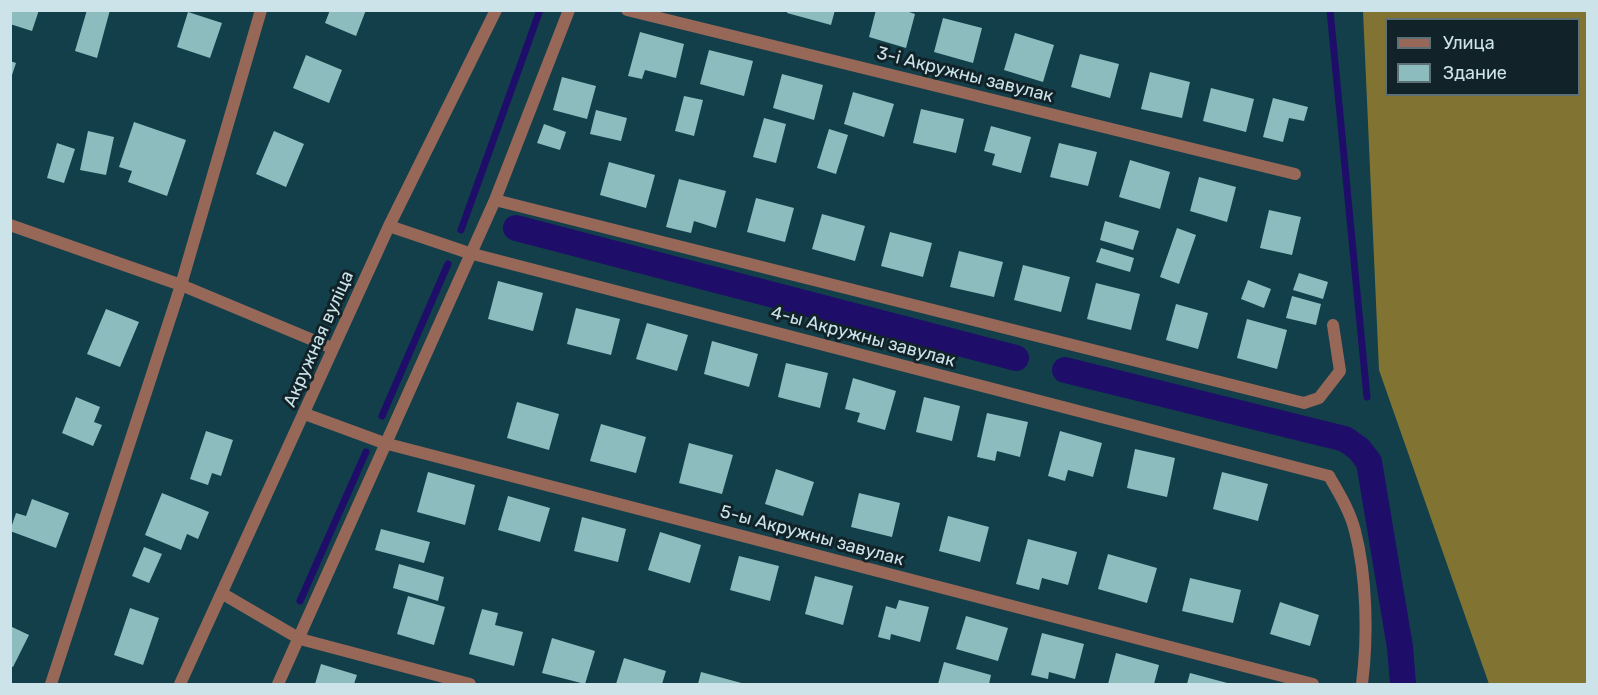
<!DOCTYPE html>
<html>
<head>
<meta charset="utf-8">
<style>
  body { margin:0 }
  #map { position:relative; width:1598px; height:695px; overflow:hidden; background:#133f4a; font-family:Rubik,sans-serif }
  canvas { display:block }
  .frame { position:absolute; inset:0; border:12px solid #cde3ea; pointer-events:none }
  .legend { position:absolute; left:1385px; top:18px; width:195px; height:78px; box-sizing:border-box; background:#112328; border:2px solid #5c7076; margin:0; padding:8px 10px; list-style:none; font-size:18px; color:#cde3ea }
  .legend li { display:flex; align-items:center; gap:12px; height:30px }
  .legend b { width:30px; border:2px solid #5c7076 }
</style>
</head>
<body>
<div id="map">
<canvas width="1598" height="695"></canvas>
<div class="frame"></div>
<ul class="legend">
<li><b style="height:8px;background:#976758"></b>Улица</li>
<li><b style="height:16px;background:#8cbcbe"></b>Здание</li>
</ul>
</div>
<script>
const g = document.querySelector('canvas').getContext('2d');
g.lineJoin = 'round';
function fill(path, color) {
  g.fillStyle = color;
  g.fill(path, 'evenodd');
}
function stroke(path, color, width, dash) {
  g.strokeStyle = color;
  g.lineWidth = width;
  g.lineCap = dash ? 'butt' : 'round';
  g.setLineDash(dash || []);
  g.stroke(path);
}
function label(font, color, halo, rows, align = 'center') {
  g.font = font + ' Rubik,sans-serif';
  g.lineWidth = 6;
  g.setLineDash([]);
  g.textBaseline = 'middle';
  g.strokeStyle = halo;
  g.fillStyle = color;
  for (const [text, x, y, turn = 0] of rows) {
    g.save();
    g.translate(x, y);
    g.rotate((+turn || 0) * Math.PI / 180);
    g.textAlign = isNaN(turn) ? turn : align;
    if (halo) g.strokeText(text, 0, 0);
    g.fillText(text, 0, 0);
    g.restore();
  }
}
fill(new Path2D(`
  M1363,11H1587V684H1489L1379,370ZM1386,20H1578V94H1386Z`), '#817432');
stroke(new Path2D(`
  M1330,10L1367,397
  M461,230L540,10
  M382,416L448,264
  M300,601L366,452`), '#1e0e6a', 7);
stroke(new Path2D(`
  M516,228L1016,358
  M1065,370L1345,439L1359,449L1369,462L1400,647L1403,684`), '#1e0e6a', 26);
fill(new Path2D(`
  M10,10H39L32,31L10,24Z
  M87,10H110L97,58L75,51Z
  M330,10H366L356,36L325,23Z
  M788,10H835L831,25L787,13Z
  M876,10H903L915,14L906,48L869,37Z
  M188,12L222,23L210,58L177,47Z
  M943,18L982,28L973,63L934,52Z
  M640,32L684,44L676,78L645,70L642,79L628,76Z
  M1015,33L1054,45L1043,82L1004,70Z
  M709,50L753,61L744,96L700,84Z
  M1080,54L1119,64L1110,98L1071,87Z
  M306,55L342,70L329,103L293,88Z
  M10,61L16,63L11,78H10Z
  M1150,72L1190,82L1182,118L1141,109Z
  M782,74L823,85L814,120L773,108Z
  M562,77L596,86L587,119L553,110Z
  M1211,88L1254,99L1246,132L1203,121Z
  M853,92L894,104L884,137L844,124Z
  M684,96L703,100L694,136L675,131Z
  M1273,98L1308,107L1304,121L1289,118L1283,142L1263,137Z
  M921,109L964,119L956,153L913,143Z
  M596,110L627,118L621,141L590,134Z
  M764,118L786,124L776,163L753,157Z
  M134,122L186,140L167,196L128,182L132,171L119,167Z
  M544,124L566,132L560,150L537,143Z
  M991,126L1031,137L1021,173L992,165L995,154L984,151Z
  M829,129L848,135L836,174L817,168Z
  M88,131L114,137L106,175L80,170Z
  M274,131L304,144L286,187L256,174Z
  M57,143L75,149L64,183L47,178Z
  M1059,143L1097,152L1088,186L1050,177Z
  M1130,160L1170,172L1160,209L1119,197Z
  M609,162L655,175L646,208L600,195Z
  M1199,177L1236,187L1227,222L1190,211Z
  M679,179L726,191L716,228L694,221L691,233L666,227Z
  M756,198L794,208L785,242L747,232Z
  M1269,210L1301,217L1292,255L1260,248Z
  M822,214L865,226L855,261L812,249Z
  M1105,221L1139,231L1133,250L1100,240Z
  M1177,228L1196,235L1179,284L1160,277Z
  M890,232L932,243L923,277L881,266Z
  M1101,248L1134,258L1130,272L1096,262Z
  M959,251L1003,262L994,297L950,287Z
  M1023,265L1070,277L1061,312L1014,300Z
  M1299,273L1328,282L1323,299L1293,290Z
  M1248,280L1271,289L1264,308L1241,299Z
  M498,281L543,293L533,331L488,319Z
  M1096,283L1140,294L1131,330L1087,319Z
  M1292,296L1321,304L1316,325L1286,318Z
  M1176,304L1208,313L1198,349L1166,340Z
  M576,308L620,319L611,355L567,344Z
  M106,309L139,322L120,367L87,354Z
  M1247,319L1287,330L1277,369L1237,358Z
  M647,323L688,335L677,371L636,359Z
  M712,341L758,354L749,387L704,374Z
  M786,363L828,373L820,408L778,397Z
  M853,378L896,391L885,430L857,422L860,413L845,409Z
  M76,397L100,407L94,422L102,425L93,446L62,433Z
  M924,397L960,406L952,441L916,432Z
  M517,402L559,414L549,450L507,438Z
  M987,413L1028,422L1020,457L997,451L995,461L977,457Z
  M601,424L646,437L636,473L590,461Z
  M206,431L233,440L221,476L212,473L208,485L190,479Z
  M1060,431L1102,443L1093,477L1068,470L1065,481L1048,476Z
  M689,443L733,455L722,494L679,483Z
  M1135,449L1175,458L1167,497L1127,488Z
  M776,469L814,482L803,516L765,504Z
  M428,472L475,485L465,525L417,512Z
  M1222,472L1268,484L1258,521L1213,509Z
  M162,493L209,512L198,539L187,534L181,550L145,535Z
  M859,493L900,503L892,537L851,527Z
  M508,496L550,508L540,542L498,530Z
  M32,499L69,513L56,548L10,531L16,513L26,516Z
  M948,516L989,527L980,562L939,551Z
  M582,517L626,529L618,562L574,551Z
  M381,529L430,542L424,563L375,550Z
  M660,532L701,545L690,583L648,570Z
  M1028,539L1077,552L1068,585L1042,578L1039,590L1016,584Z
  M144,547L162,554L149,583L132,576Z
  M1108,554L1157,568L1147,603L1098,589Z
  M739,556L779,566L770,601L730,590Z
  M399,564L444,577L438,601L393,588Z
  M815,576L853,586L843,625L805,614Z
  M1190,578L1241,590L1233,623L1182,611Z
  M408,596L445,607L434,645L397,634Z
  M899,600L929,607L920,642L891,634L890,640L878,637L886,606L896,609Z
  M1280,602L1319,615L1310,646L1270,634Z
  M130,608L159,618L143,665L114,655Z
  M482,609L498,613L495,625L523,632L514,666L469,654Z
  M966,616L1008,628L998,661L956,649Z
  M10,626L29,635L13,667L10,666Z
  M1042,633L1084,644L1075,679L1049,672L1048,679L1031,675Z
  M552,638L595,651L585,684L542,673Z
  M1116,653L1159,665L1154,684H1108Z
  M624,658L666,671L662,684H616Z
  M944,662L991,675L989,684H938Z
  M321,664L357,675L354,684H315Z
  M701,672L745,684H698Z
  M1190,673L1231,684H1187Z`), '#8cbcbe');
stroke(new Path2D(`
  M1329,476C1339,493 1350,511 1355,531C1367,577 1368,637 1362,684`), '#976758', 12);
stroke(new Path2D(`
  M627,10L1295,174
  M495,200L1304,403L1319,398L1340,371L1333,325
  M10,225L181,285L332,348
  M389,226L469,253L1329,476
  M305,414L384,443L1313,684
  M223,594L300,639L470,684
  M51,684L181,285L261,10
  M180,684L389,226L496,10
  M278,684L495,200L569,10`), '#976758', 12);
label('18px', '#cde3ea', '#112328', [
  ["3-і Акружны завулак",965,75,14],
  ["4-ы Акружны завулак",863,337,15],
  ["Акружная вуліца",319,339,-66],
  ["5-ы Акружны завулак",812,536,15]
]);
</script>
</body>
</html>
